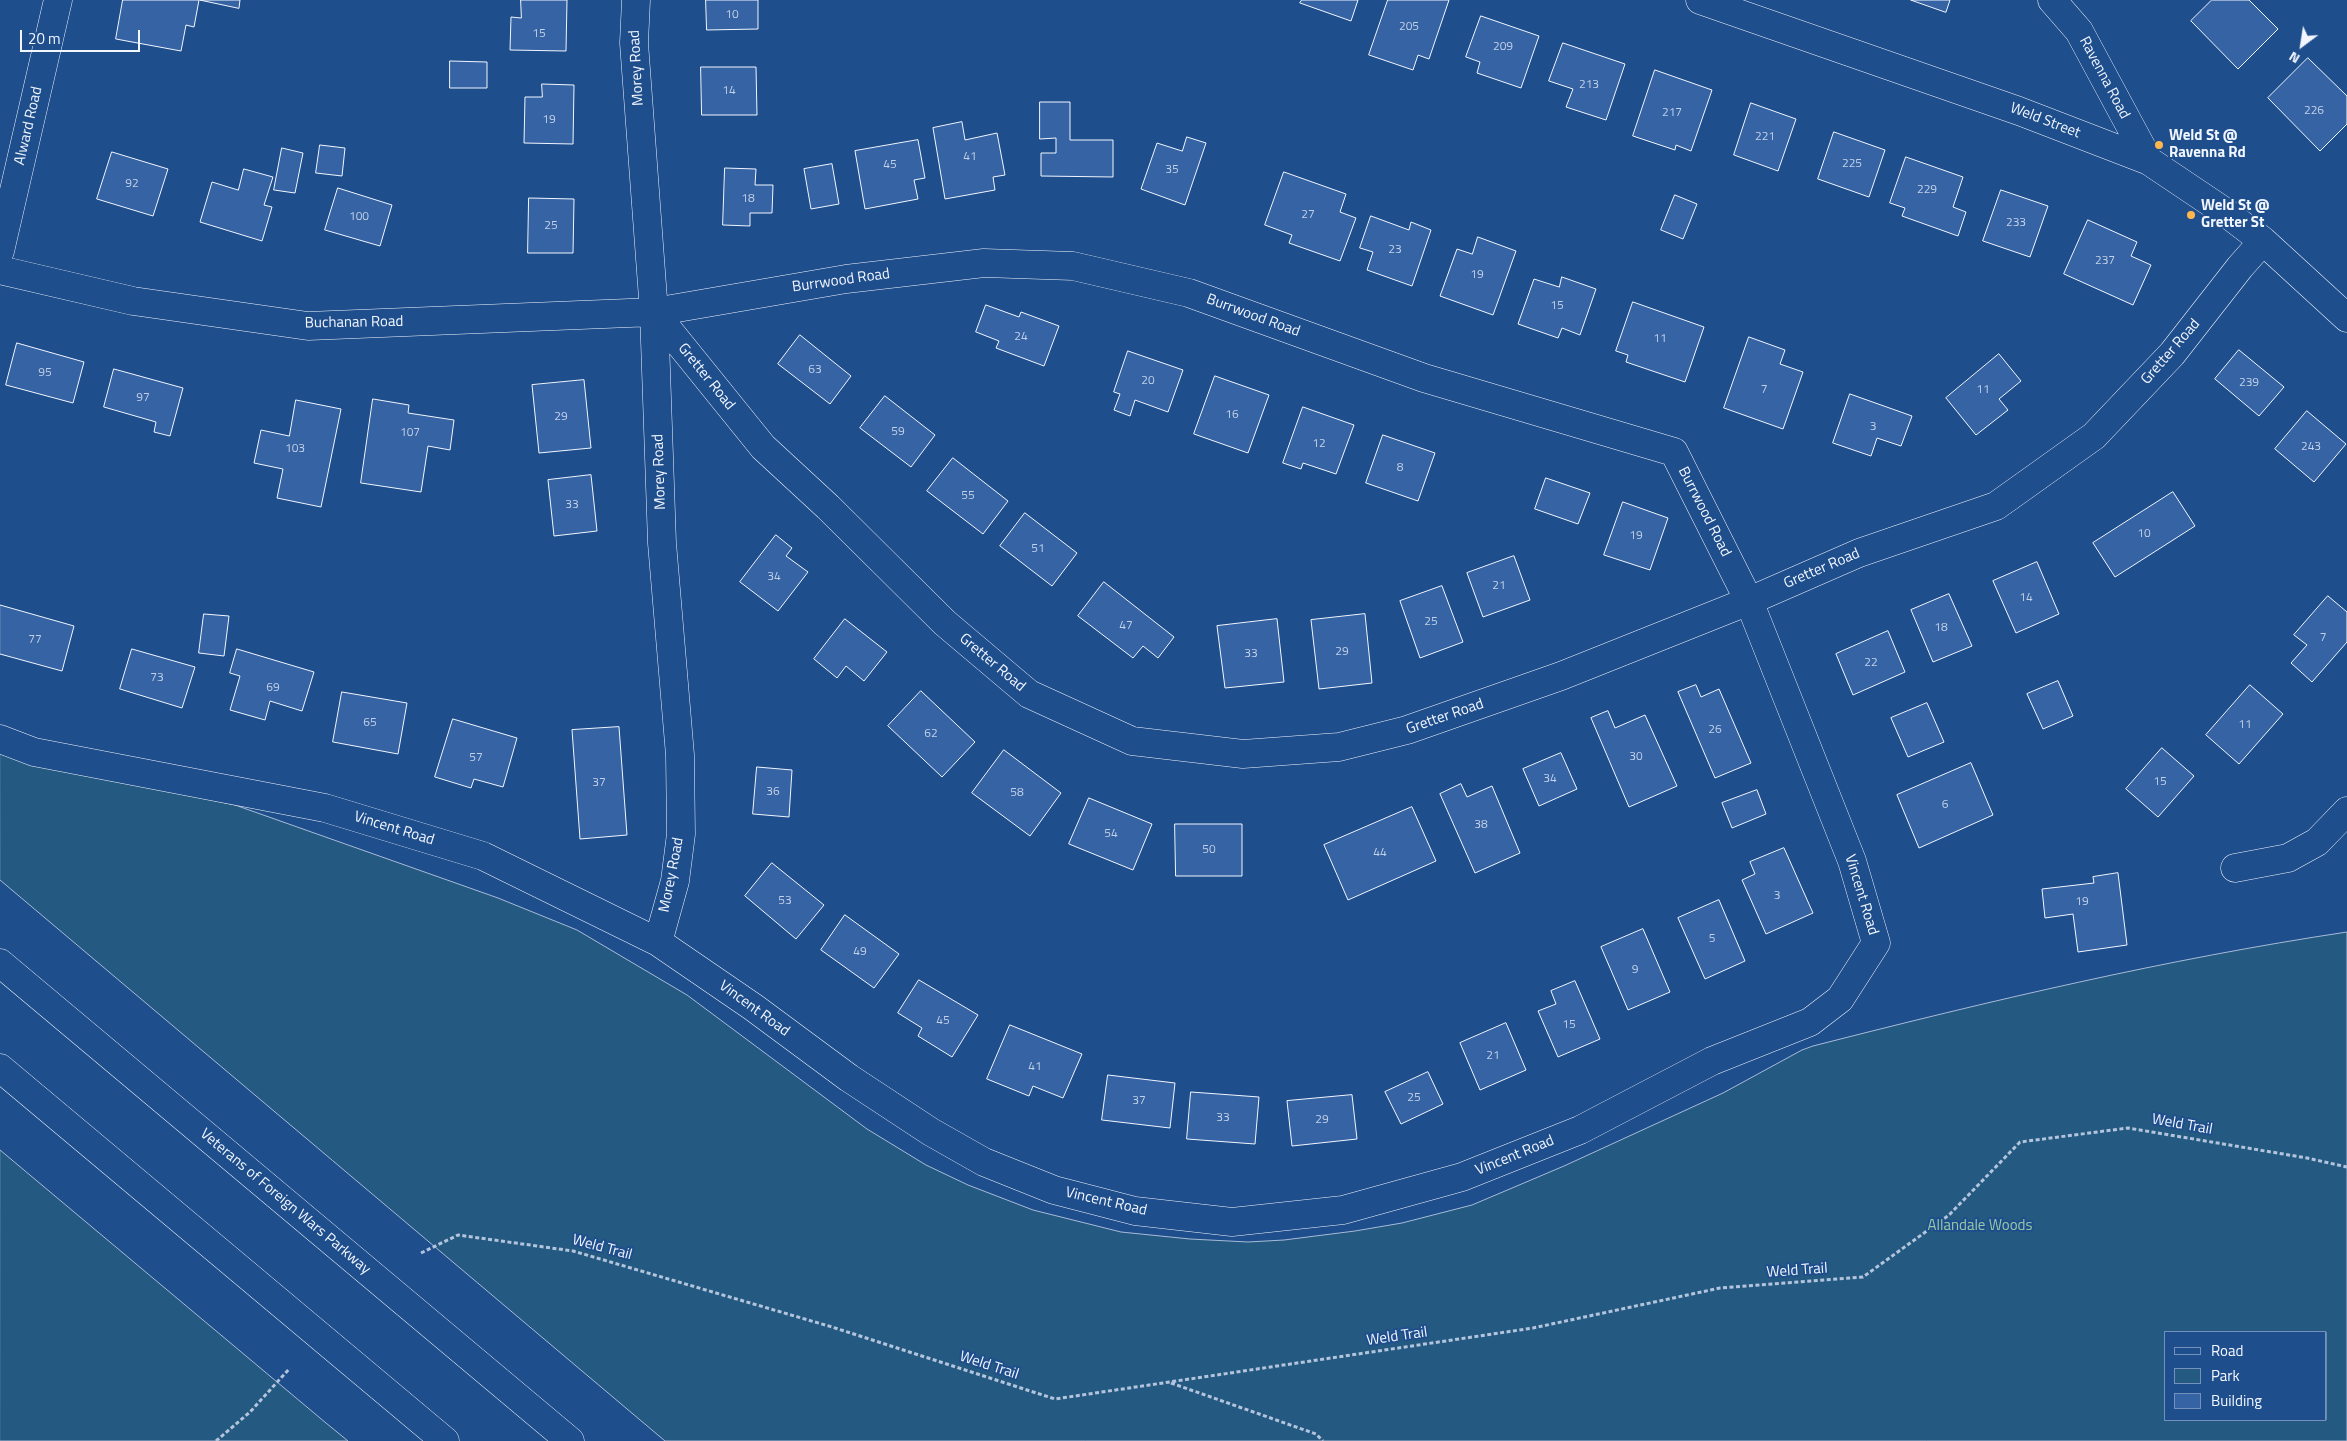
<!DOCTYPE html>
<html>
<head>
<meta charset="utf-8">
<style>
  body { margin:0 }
  #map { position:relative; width:2347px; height:1441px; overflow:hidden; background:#1f4e8c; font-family:"Titillium Web",sans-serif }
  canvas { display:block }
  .legend { position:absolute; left:2164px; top:1331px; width:162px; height:90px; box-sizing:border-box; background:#1f4e8c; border:1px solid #7391ba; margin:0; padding:6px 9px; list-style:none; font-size:15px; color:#f2f6ff }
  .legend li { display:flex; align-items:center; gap:10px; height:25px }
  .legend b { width:25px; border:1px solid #7391ba }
  .north { position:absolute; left:2277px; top:20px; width:50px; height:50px; -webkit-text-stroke:4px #1f4e8c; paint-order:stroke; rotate:211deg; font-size:14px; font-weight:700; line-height:20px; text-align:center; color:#f2f6ff }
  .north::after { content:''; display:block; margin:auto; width:18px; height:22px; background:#f2f6ff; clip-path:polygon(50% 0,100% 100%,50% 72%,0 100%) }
  .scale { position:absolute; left:20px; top:30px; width:120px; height:22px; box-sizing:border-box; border:2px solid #f2f6ff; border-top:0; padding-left:6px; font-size:15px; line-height:18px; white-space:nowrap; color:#f2f6ff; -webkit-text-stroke:4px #1f4e8c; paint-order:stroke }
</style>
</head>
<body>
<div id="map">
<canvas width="2347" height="1441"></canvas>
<ul class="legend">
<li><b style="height:6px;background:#1f4e8c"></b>Road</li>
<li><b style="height:14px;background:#245a82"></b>Park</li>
<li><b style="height:14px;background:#3563a3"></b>Building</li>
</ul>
<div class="north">N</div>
<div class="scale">20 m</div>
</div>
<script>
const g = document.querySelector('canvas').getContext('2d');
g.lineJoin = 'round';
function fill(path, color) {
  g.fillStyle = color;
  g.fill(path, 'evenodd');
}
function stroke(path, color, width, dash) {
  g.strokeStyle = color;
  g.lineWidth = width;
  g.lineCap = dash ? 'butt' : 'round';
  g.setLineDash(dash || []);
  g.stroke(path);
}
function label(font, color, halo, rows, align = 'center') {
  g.font = font + ' "Titillium Web",sans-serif';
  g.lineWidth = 4;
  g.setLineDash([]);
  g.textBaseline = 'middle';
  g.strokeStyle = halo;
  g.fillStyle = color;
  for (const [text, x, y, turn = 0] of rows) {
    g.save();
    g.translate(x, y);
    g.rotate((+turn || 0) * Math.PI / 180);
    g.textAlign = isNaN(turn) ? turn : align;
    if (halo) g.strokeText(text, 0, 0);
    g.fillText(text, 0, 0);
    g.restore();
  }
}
const green = new Path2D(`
  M0,747L159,788L235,805L498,898L577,930L687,995L867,1129L926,1165L968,1185L1033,1210L1121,1232L1190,1239L1248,1242L1284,1240L1355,1231L1402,1223L1472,1205L1564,1166L1723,1093L1802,1050L1813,1046C1989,1001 2167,959 2347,932V1441H665L0,880ZM2166,1332H2326V1420H2166Z
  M0,1150L326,1423L348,1441H0Z`);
fill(green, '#245a82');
stroke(green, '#a8bbd7', 1);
const building = new Path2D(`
  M123,0H199L194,27L186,25L181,51L116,39Z
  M200,0H240L239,8Z
  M521,0H567L566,51L510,50L511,17L521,18Z
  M706,0H758V29L707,30Z
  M1302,0H1358L1351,21L1300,3Z
  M1388,0H1449L1429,59L1418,55L1413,70L1369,55Z
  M1911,0H1950L1946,12Z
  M2212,0H2249L2278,29L2238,69L2191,21Z
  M1481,16L1539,36L1521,88L1477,73L1480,62L1466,57Z
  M1563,43L1625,64L1606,120L1566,107L1573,89L1549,81Z
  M2308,58L2347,96V124L2320,151L2268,98Z
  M450,61L487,62V88H450Z
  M701,67H756L757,115H702Z
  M1655,70L1712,90L1691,151L1676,145L1675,150L1633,136Z
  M542,84L574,85L573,144L524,143L525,97H542Z
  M1040,102H1070V140H1113V177L1041,176V153H1056V138L1040,139Z
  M1751,103L1796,119L1778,171L1734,155Z
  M962,122L965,140L997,133L1005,175L993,177L995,190L945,199L933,128Z
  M1834,132L1885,150L1869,197L1818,179Z
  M1187,137L1206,143L1185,205L1141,189L1157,143L1182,151Z
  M918,140L925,178L914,180L918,199L865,209L855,151Z
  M320,145L345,148L342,176L316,173Z
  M282,148L303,153L295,193L274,190Z
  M112,152L168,169L153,216L97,199Z
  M1906,157L1963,177L1953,207L1966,212L1958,236L1902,216L1905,208L1890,203Z
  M832,164L839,204L811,209L804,169Z
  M725,168L756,169L755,185H773L772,213H750V226L723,225Z
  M244,169L273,177L264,205L272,207L262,241L200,222L212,182L238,190Z
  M1284,172L1346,194L1340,212L1356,218L1340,261L1289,243L1292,235L1265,225Z
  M338,188L392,205L380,246L325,230Z
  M2001,190L2048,206L2030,257L1983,241Z
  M1675,195L1697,204L1683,239L1661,230Z
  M529,198L574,199L573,253H528Z
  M1371,216L1409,230L1411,222L1431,230L1412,286L1367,270L1373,252L1360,248Z
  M2088,220L2137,242L2131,256L2151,265L2133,305L2064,274Z
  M1478,237L1516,251L1493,315L1440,296L1457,249L1472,254Z
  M1562,277L1596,289L1580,335L1562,328L1558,338L1518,324L1534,279L1559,287Z
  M1633,302L1704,327L1685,382L1626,362L1628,355L1616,351Z
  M986,305L1019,317L1021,312L1059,326L1044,366L996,348L999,341L976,332Z
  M800,335L851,376L830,404L778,364Z
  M1749,337L1785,350L1780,364L1803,372L1783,429L1724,408Z
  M17,343L84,362L73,403L6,385Z
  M2239,350L2284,387L2259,416L2215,379Z
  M1128,351L1183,370L1168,412L1135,400L1130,416L1114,410L1120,394L1114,392Z
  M1999,354L2021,381L1999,399L2008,410L1976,435L1946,398Z
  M114,369L183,388L170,436L154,432L156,422L104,407Z
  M1215,376L1269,395L1248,453L1194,434Z
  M584,380L591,448L539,453L532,385Z
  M1850,394L1912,416L1901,446L1877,438L1871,456L1833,443Z
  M885,396L935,435L911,467L860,428Z
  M373,399L409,405L408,413L454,420L450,450L428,446L421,492L361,483Z
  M296,400L341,409L321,507L277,498L283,469L254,463L261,430L289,436Z
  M1303,407L1354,425L1336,474L1303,463L1301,469L1283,463Z
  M2307,411L2346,444L2314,482L2275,449Z
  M1383,435L1435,453L1418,501L1366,483Z
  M953,458L1008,501L983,534L927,491Z
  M591,475L597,531L554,536L548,480Z
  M1546,478L1590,493L1578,524L1535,509Z
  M2173,492L2195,526L2115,577L2093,543Z
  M1623,502L1668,518L1650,570L1604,555Z
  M1025,513L1077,553L1052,586L1000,546Z
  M776,535L792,548L786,556L808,572L778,611L740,582Z
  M1514,556L1530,600L1483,617L1467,573Z
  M2037,562L2059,614L2016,633L1993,581Z
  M1104,582L1174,637L1158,658L1143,646L1133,658L1078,616Z
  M1442,586L1463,642L1420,658L1400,601Z
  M1949,594L1972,646L1933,662L1911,610Z
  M2328,596L2347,612V642L2312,682L2291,663L2307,645L2294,635Z
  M0,605L74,626L62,671L0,654Z
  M204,614L229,616L224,656L199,653Z
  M1365,614L1372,683L1319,689L1311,620Z
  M845,619L887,652L864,681L846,666L837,678L814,659Z
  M1277,619L1284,682L1225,688L1217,626Z
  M1888,631L1905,672L1853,695L1836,654Z
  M132,649L195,667L182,708L120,689Z
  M237,649L314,672L302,711L270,701L265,720L230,710L240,676L230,673Z
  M2058,681L2073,716L2043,729L2027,694Z
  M1696,685L1701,697L1719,689L1751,763L1715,778L1678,692Z
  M2250,685L2283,714L2239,764L2206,735Z
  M921,691L975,742L942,777L888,726Z
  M342,692L407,703L398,754L333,742Z
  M1927,703L1944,742L1908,757L1891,718Z
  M1608,711L1615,728L1645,715L1677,786L1629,807L1591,718Z
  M453,719L517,738L503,787L474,779L471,788L435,777Z
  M619,727L627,835L580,839L572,730Z
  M2162,748L2194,776L2158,817L2126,789Z
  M1004,750L1061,793L1030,836L972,793Z
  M1561,753L1577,789L1539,806L1523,769Z
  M1971,763L1993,815L1919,848L1897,795Z
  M757,767L792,770L789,817L753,814Z
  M1461,784L1467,797L1492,786L1520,853L1475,873L1440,794Z
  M1757,790L1766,814L1732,828L1722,803Z
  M1089,798L1152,824L1133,870L1069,844Z
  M1412,807L1436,861L1348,900L1324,845Z
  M1175,824H1242V876H1176Z
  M1784,848L1813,913L1766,934L1742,880L1755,874L1750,862Z
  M772,863L824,905L796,939L745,896Z
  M2118,873L2127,945L2078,952L2073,914L2045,918L2042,889L2094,883L2093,877Z
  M1719,900L1745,961L1705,979L1678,918Z
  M845,915L899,954L874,988L821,950Z
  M1643,929L1670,992L1628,1010L1601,947Z
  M919,980L978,1015L952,1057L918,1036L922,1028L898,1013Z
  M1575,981L1600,1039L1558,1057L1538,1011L1556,1004L1551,991Z
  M1506,1023L1526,1070L1480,1090L1460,1043Z
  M1010,1025L1082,1054L1063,1098L1033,1086L1029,1096L987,1079Z
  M1428,1072L1443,1104L1401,1124L1385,1092Z
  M1108,1075L1175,1083L1170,1128L1102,1120Z
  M1191,1092L1259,1097L1255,1144L1187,1139Z
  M1352,1095L1357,1139L1292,1146L1287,1101Z`);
fill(building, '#3563a3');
stroke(building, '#f2f6ff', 1);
const minor = new Path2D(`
  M636,0L634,43L654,312L662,543L680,755L681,834L675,881L658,942
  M1700,0L2019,111L2149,161L2225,212L2263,241L2347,318
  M2052,0L2079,31L2149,161
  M0,251L58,0
  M0,270L133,301L308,326L654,312L846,279L984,263L1073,266L1189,293L1424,378L1674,452L1749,601L1852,861L1876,943L1840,999L1810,1022L1712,1061L1580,1130L1462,1177L1343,1210L1232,1222L1135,1211L1054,1190L984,1162L931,1132L849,1078L753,1007L658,942L483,856L325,808L34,752L0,739
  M654,312L763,447L828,507L945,623L1029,694L1132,741L1243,754L1339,747L1407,730L1561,676L1749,601L1859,553L1996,506L2094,436L2172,354L2240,267L2263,241
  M2235,868L2288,858L2317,842L2347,811`);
const highway = new Path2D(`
  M0,963L570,1441
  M0,1068L445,1441`);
stroke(minor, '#f2f6ff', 29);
stroke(highway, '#f2f6ff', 29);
stroke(new Path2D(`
  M421,1253L458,1235L573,1251L832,1327L1055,1399L1533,1328L1720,1288L1863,1277L1949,1215L2020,1142L2128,1128L2307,1158L2347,1167
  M1171,1383L1316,1434L1323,1441
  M216,1441L250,1412L290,1368`), '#b3c4dc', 3, [4, 2.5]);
stroke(minor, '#1f4e8c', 28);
stroke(highway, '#1f4e8c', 28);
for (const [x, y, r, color] of [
  [2159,145,5,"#ffb74d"],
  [2191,215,5,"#ffb74d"]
]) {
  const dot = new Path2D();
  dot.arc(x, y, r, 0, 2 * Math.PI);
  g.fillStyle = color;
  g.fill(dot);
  stroke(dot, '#1f4e8c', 2);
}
label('12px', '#c3d1e8', null, [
  ["10",732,15],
  ["205",1409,27],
  ["15",539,34],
  ["209",1503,47],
  ["213",1589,85],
  ["14",729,91],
  ["226",2314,111],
  ["217",1672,113],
  ["19",549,120],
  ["221",1765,137],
  ["41",970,157],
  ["225",1852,164],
  ["45",890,165],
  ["35",1172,170],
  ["92",132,184],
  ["229",1927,190],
  ["18",748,199],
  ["27",1308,215],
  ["100",359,217],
  ["233",2016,223],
  ["25",551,226],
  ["23",1395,250],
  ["237",2105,261],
  ["19",1477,275],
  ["15",1557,306],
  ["24",1021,337],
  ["11",1660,339],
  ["63",815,370],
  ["95",45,373],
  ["20",1148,381],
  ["239",2249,383],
  ["7",1764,390],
  ["11",1983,390],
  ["97",143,398],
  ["16",1232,415],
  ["29",561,417],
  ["3",1873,427],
  ["59",898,432],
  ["107",410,433],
  ["12",1319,444],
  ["243",2311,447],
  ["103",295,449],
  ["8",1400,468],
  ["55",968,496],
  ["33",572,505],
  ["10",2144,534],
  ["19",1636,536],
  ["51",1038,549],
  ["34",774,577],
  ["21",1499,586],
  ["14",2026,598],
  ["25",1431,622],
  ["47",1126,626],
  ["18",1941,628],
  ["7",2323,638],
  ["77",35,640],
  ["29",1342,652],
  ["33",1251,654],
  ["22",1871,663],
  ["73",157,678],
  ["69",273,688],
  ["65",370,723],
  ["11",2245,725],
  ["26",1715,730],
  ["62",931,734],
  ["30",1636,757],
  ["57",476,758],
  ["34",1550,779],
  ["15",2160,782],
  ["37",599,783],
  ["36",773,792],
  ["58",1017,793],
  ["6",1945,805],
  ["38",1481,825],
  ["54",1111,834],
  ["50",1209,850],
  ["44",1380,853],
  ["3",1777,896],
  ["53",785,901],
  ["19",2082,902],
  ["5",1712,939],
  ["49",860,952],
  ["9",1635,970],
  ["45",943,1021],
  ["15",1569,1025],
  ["21",1493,1056],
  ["41",1035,1067],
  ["25",1414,1098],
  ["37",1139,1101],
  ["33",1223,1118],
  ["29",1322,1120]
]);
label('15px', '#f2f6ff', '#1f4e8c', [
  ["Morey Road",637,68,-93],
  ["Ravenna Road",2104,78,62],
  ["Weld Street",2045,121,21],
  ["Alward Road",29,126,-77],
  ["Burrwood Road",841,281,-8],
  ["Burrwood Road",1253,316,20],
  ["Buchanan Road",354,323,-1],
  ["Gretter Road",2171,352,-49],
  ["Gretter Road",706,377,51],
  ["Morey Road",660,472,-92],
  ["Burrwood Road",1704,512,63],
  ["Gretter Road",1822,569,-23],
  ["Gretter Road",992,663,40],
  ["Gretter Road",1445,717,-19],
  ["Vincent Road",394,829,17],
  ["Morey Road",672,875,-79],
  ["Vincent Road",1861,895,73],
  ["Vincent Road",754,1009,36],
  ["Weld Trail",2182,1125,10],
  ["Vincent Road",1515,1156,-22],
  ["Veterans of Foreign Wars Parkway",285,1202,40],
  ["Vincent Road",1106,1202,13],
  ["Weld Trail",602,1248,15],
  ["Weld Trail",1797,1271,-4],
  ["Weld Trail",1397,1337,-8],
  ["Weld Trail",989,1366,18]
]);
label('bold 15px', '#f2f6ff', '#1f4e8c', [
  ["Weld St @",2169,136],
  ["Ravenna Rd",2169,153],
  ["Weld St @",2201,206],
  ["Gretter St",2201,223]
], 'left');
label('15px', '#97c8a6', '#1f4e8c', [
  ["Allandale Woods",1980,1226]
]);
</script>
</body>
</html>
